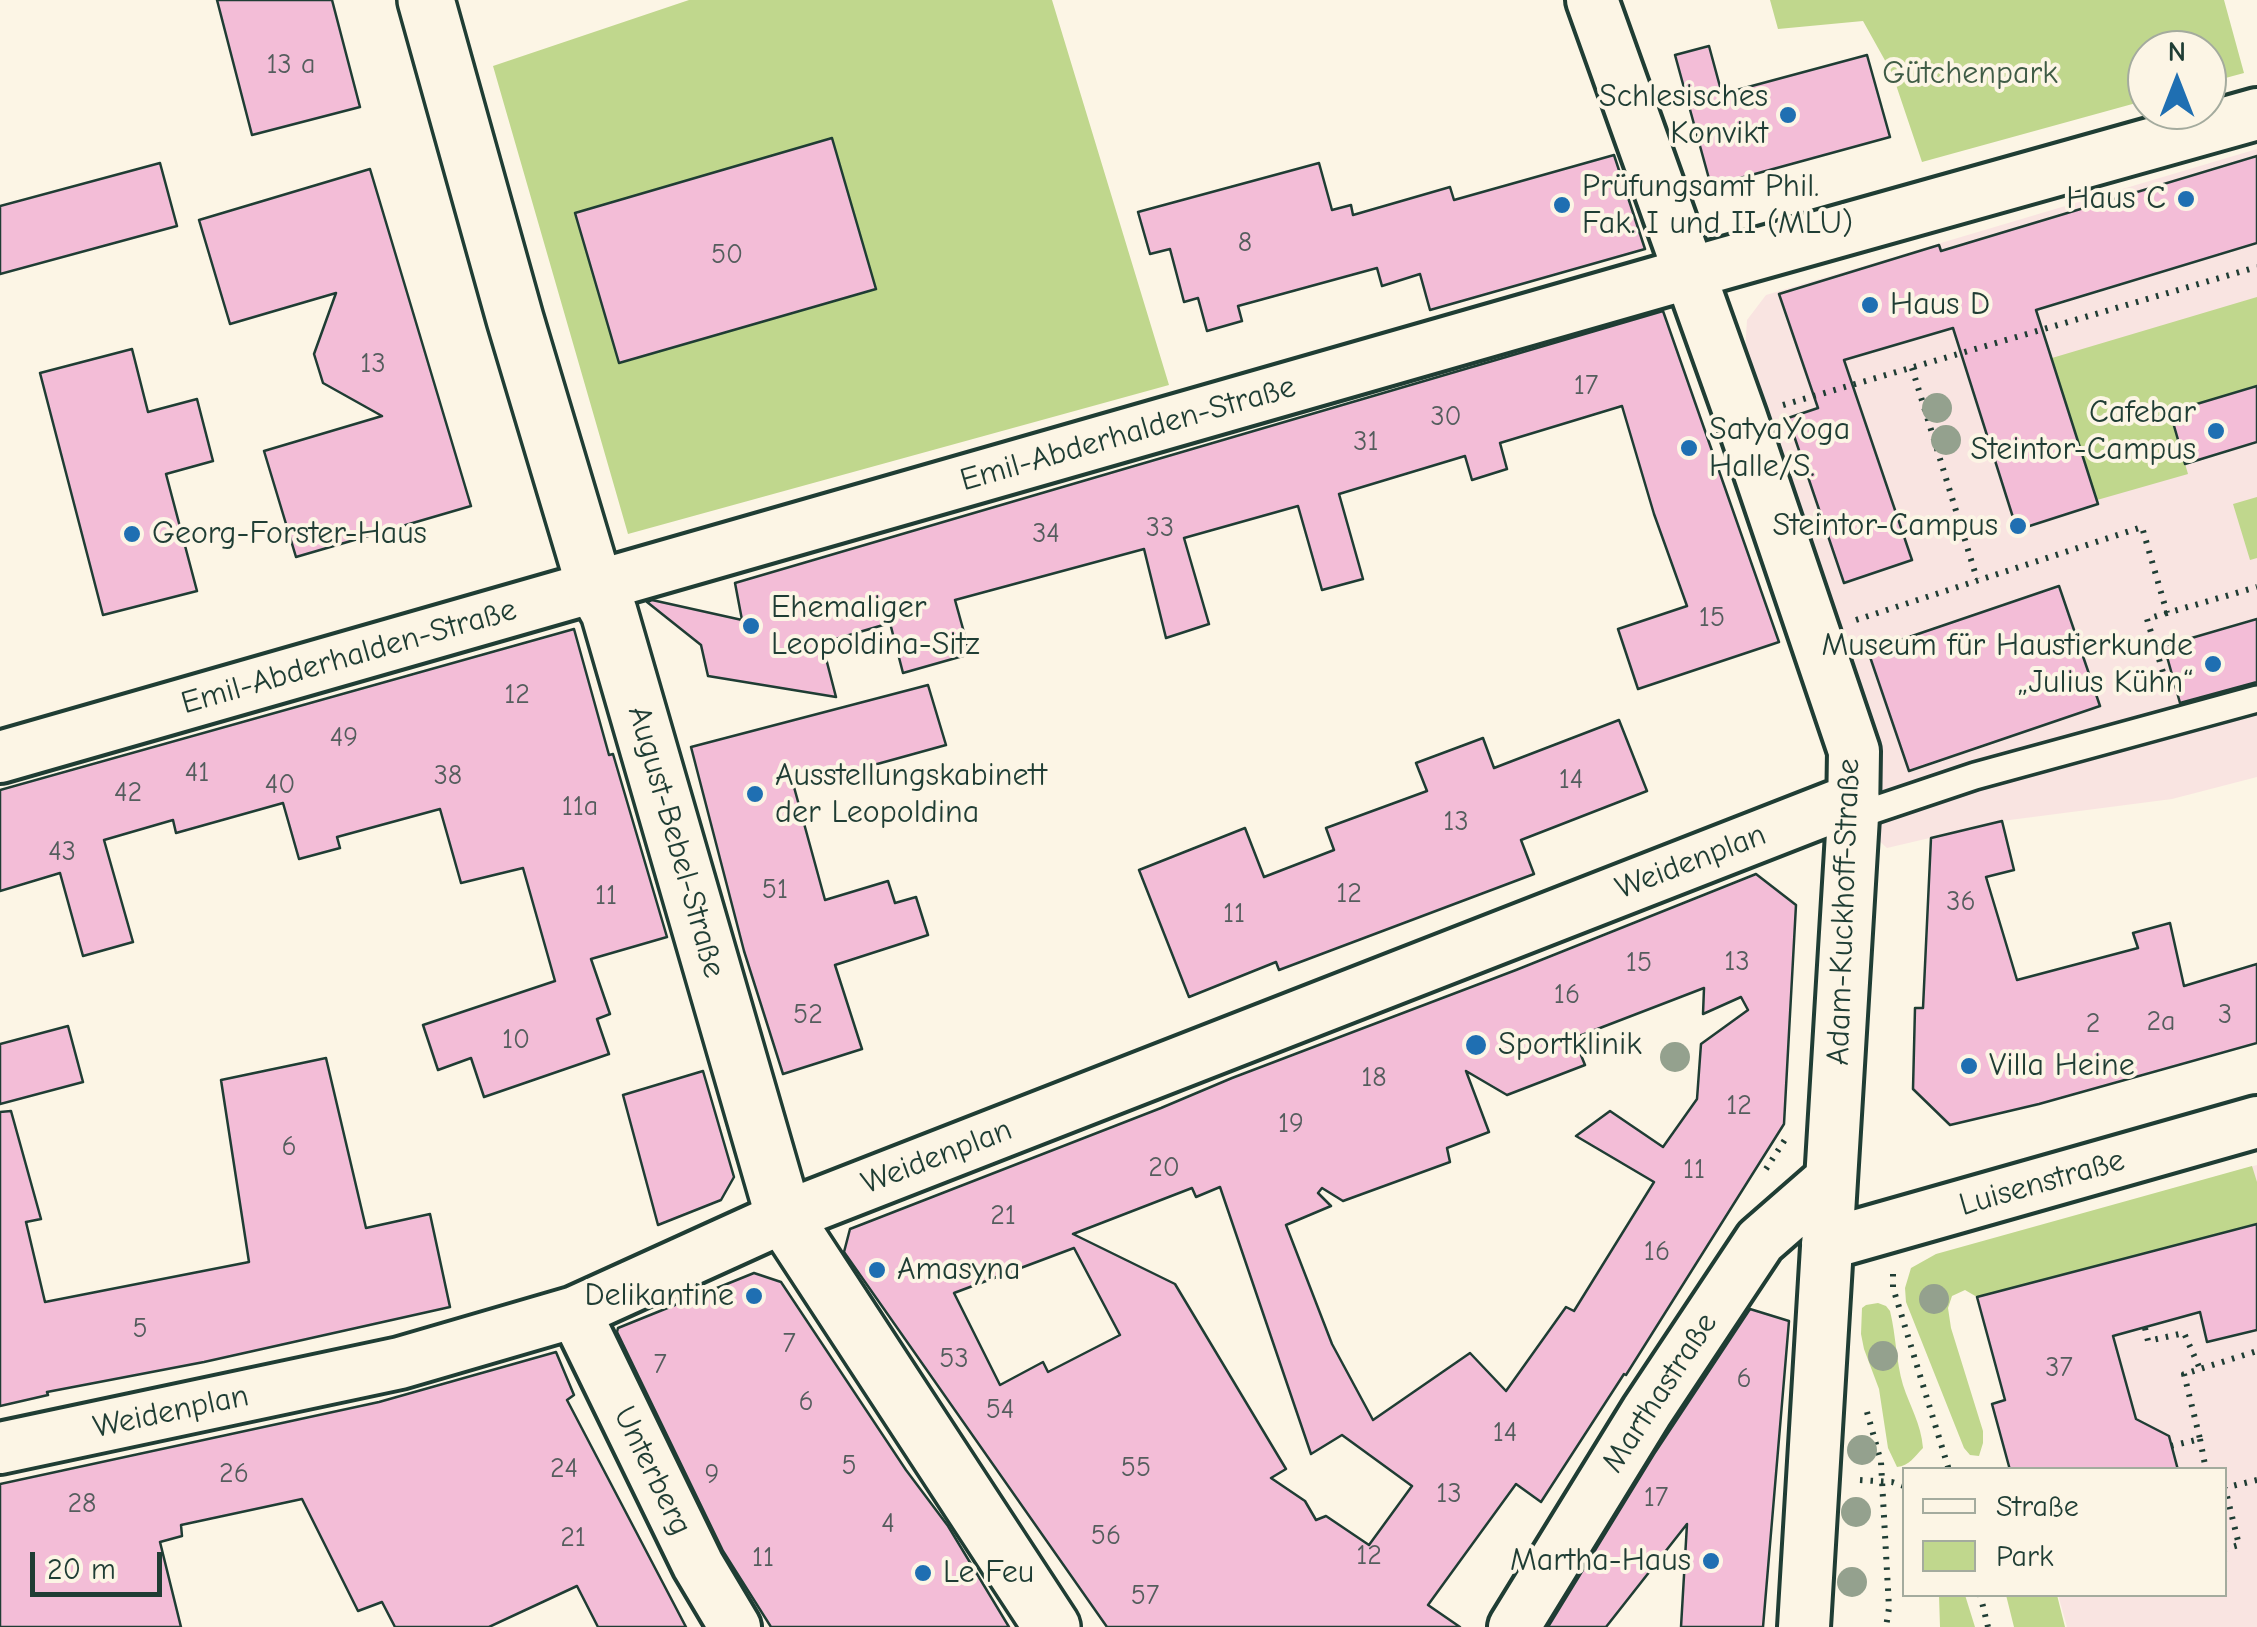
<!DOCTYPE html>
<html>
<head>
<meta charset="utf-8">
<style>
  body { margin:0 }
  #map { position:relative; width:2257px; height:1627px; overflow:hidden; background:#fcf5e5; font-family:"Comic Neue",sans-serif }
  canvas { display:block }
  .legend { position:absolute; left:1902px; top:1467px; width:325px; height:130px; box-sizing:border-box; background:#fcf5e5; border:2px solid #a4ab9e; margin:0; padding:12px 18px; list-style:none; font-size:30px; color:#1f3d34 }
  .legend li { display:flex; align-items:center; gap:20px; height:50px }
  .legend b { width:50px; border:2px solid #a4ab9e }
  .north { position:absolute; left:2127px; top:30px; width:100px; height:100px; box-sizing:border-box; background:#fcf5e5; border:2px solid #a4ab9e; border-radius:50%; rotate:0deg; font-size:28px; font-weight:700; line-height:40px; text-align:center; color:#1f3d34 }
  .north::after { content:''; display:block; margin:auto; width:35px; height:45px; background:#1f6fb2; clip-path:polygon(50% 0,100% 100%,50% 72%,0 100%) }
  .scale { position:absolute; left:30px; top:1552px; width:132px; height:45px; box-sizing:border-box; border:5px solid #1f3d34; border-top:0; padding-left:12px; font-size:30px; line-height:35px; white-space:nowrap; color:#1f3d34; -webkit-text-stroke:8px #fcf5e5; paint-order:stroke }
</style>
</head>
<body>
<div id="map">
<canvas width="2257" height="1627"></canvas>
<ul class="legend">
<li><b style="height:12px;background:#fcf5e5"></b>Straße</li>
<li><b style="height:28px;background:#c0d78d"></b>Park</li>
</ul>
<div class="north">N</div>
<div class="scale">20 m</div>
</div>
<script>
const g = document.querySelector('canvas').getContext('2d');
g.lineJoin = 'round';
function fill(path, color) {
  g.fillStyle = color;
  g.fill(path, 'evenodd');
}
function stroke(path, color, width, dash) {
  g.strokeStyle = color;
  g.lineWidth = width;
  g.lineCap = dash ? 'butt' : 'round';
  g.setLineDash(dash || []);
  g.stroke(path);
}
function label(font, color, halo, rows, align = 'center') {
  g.font = font + ' "Comic Neue",sans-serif';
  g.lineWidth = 8;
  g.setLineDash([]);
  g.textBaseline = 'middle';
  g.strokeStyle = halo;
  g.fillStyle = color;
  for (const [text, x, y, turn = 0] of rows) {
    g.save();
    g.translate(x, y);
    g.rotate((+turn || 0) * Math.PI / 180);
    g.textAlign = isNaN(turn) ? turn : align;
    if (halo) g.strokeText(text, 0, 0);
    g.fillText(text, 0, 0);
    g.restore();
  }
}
fill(new Path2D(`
  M2257,149V777L2172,799L2002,821L1887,848L1853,817L1741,417L1747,320L1766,295Z
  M2257,1165V1627H2067L2058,1595L2224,1594V1470L2010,1469L1992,1404L2005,1400L1963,1248Z`), '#f9e4e1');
fill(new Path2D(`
  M689,0H1052L1169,385L628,534L493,66Z
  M1770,0H2224L2244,73L2207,83V50H2147V100L1922,162L1892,73L1863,21L1778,29Z
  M2257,297V386L2170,412L2188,474L2097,500L2052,358Z
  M2257,497V558L2250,560L2233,504Z
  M2252,1166L2257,1182V1224L1977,1297L1965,1290L1952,1296L1948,1308L1951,1328L1983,1431V1443L1979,1456L1970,1455L1964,1448L1906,1302L1905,1288L1911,1268L1936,1254Z
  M1878,1303L1886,1306L1890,1311C1896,1335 1896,1361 1903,1385C1910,1407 1921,1423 1923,1448C1915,1456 1909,1466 1897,1467L1888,1448L1879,1389L1864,1349L1861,1334L1862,1308L1866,1305Z
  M1939,1595H1965L1975,1627H1940Z
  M2006,1595H2057L2065,1627H2014Z`), '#c0d78d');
const building = new Path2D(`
  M217,0H332L360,107L252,135Z
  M1709,46L1722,94L1867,55L1890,137L1711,186L1675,55Z
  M832,138L876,289L619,363L575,213Z
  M1614,155L1645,249L1430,310L1420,274L1382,286L1377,268L1238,306L1242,321L1207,331L1198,298L1184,302L1170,249L1150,254L1138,212L1319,163L1332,210L1351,205L1353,215L1450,187L1454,200Z
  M2257,156V243L2036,310L2098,504L2017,530L1953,328L1844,360L1912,560L1844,583L1788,418L1818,408L1779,294L1939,245L1941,251Z
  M160,163L177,226L0,274V206Z
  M370,169L471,506L296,557L264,451L382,416L323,383L314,354L336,293L230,324L199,220Z
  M1663,311L1779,642L1638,689L1618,629L1687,606L1654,514L1622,406L1500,443L1507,469L1472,480L1465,456L1339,494L1363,579L1322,590L1298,506L1184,538L1209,624L1166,638L1144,549L955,600L970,654L903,673L890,623L822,643L836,697L708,676L701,645L647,602L652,600L742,620L735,583Z
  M132,349L148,412L197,399L213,461L166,474L197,591L103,615L40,373Z
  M2257,386V442L2185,464L2170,412Z
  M2059,586L2100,706L1909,771L1868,651Z
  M2257,619V682L2180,703L2164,646Z
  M574,629L609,755L613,754L667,937L591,959L610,1014L597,1019L609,1054L484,1097L471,1058L438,1070L423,1025L555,981L523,868L461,883L440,809L337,837L340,848L299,859L283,803L176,833L173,820L104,840L133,942L83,956L60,873L0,891V790Z
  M928,685L946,745L794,787L825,900L888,881L895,903L916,897L928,935L835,965L862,1049L783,1074L744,951L691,747Z
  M1619,720L1647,791L1521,840L1534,874L1279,970L1276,962L1189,997L1139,870L1245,828L1264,877L1334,850L1326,828L1427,791L1416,763L1483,738L1494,768Z
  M2002,821L2014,870L1986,877L2017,980L2138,948L2133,933L2170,923L2184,986L2257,964V1043L2039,1104L1950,1125L1913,1089L1915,1008H1923L1931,838Z
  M1756,874L1796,905L1784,1124L1626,1375L1624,1374L1541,1502L1516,1484L1428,1605L1460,1627H1107L844,1252L850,1229L1161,1108L1232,1078L1516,970ZM1704,988L1703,1014L1741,997L1748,1010L1701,1044L1697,1099L1663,1147L1610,1111L1576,1136L1654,1182L1574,1311L1566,1307L1506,1391L1470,1353L1373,1420L1332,1344L1286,1225L1331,1206L1318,1193L1322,1188L1343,1201L1450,1162L1447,1148L1489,1132L1466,1071L1507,1095L1585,1065L1574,1038ZM1220,1187L1311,1454L1342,1435L1412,1486L1369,1545L1326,1516L1316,1520L1305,1501L1271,1478L1286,1469L1175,1284L1073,1234L1192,1188L1196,1197ZM1074,1248L1120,1335L1048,1372L1043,1362L1000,1385L954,1293Z
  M68,1026L83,1082L0,1104V1044Z
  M326,1058L366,1228L430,1214L450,1307L204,1362L47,1392L48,1395L0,1406V1112L11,1111L41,1219L26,1222L45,1302L249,1262L221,1080Z
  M703,1071L734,1177L721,1200L658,1225L623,1095Z
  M2257,1224V1330L2207,1342L2200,1312L2113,1336L2136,1419L2169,1436L2178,1470H2010L1992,1404L2005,1400L1977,1297Z
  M754,1273L781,1282L906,1470L948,1526L1009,1627H771L723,1551L617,1332L618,1328Z
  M1750,1309L1789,1321L1763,1627H1681L1687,1524L1606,1627H1548L1654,1454Z
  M556,1352L574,1395L567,1400L686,1627H598L577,1586L489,1627H395L382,1602L358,1611L302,1499L181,1525L182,1536L160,1542L181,1627H0V1484L379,1402Z`);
fill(building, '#f3bdd7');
stroke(building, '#1f3d34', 2.5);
const service = new Path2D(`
  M1853,817L1975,776L2257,699`);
const minor = new Path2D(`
  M1592,0L1741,417L1854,751L1853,817L1804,1627
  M0,757L1725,263L2257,114
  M1827,1244L2257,1122
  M575,1312L698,1565L735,1627
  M0,1448L400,1363L575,1312L784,1217L1854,799
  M1514,1627L1647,1411L1760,1241L1831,1179`);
const tertiary = new Path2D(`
  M426,0L515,319L595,587L609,612L784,1217L1052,1627`);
stroke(service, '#1f3d34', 32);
stroke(minor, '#1f3d34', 58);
stroke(tertiary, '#1f3d34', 62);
stroke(new Path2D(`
  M1912,368L1977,579
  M1783,405L2257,267
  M2167,613L2147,619L2168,689
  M1856,620L2142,527L2167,613L2257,587
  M1766,1169L1786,1138
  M1893,1274V1288L1899,1307L1949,1470
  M2145,1328L2148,1341L2184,1333L2200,1369
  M1867,1412L1881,1462L1889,1608L1886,1627
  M2200,1439L2206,1470
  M2171,1446L2200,1439L2184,1374L2257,1351
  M1860,1480L1892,1482L1904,1486
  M2224,1488L2257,1480
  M2224,1549L2239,1545L2225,1488
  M1980,1594L1988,1627`), '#1f3d34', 6, [2.5, 8]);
stroke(service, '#fcf5e5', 25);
stroke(minor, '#fcf5e5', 50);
stroke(tertiary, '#fcf5e5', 55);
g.fillStyle = '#94a18e';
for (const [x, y] of [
  [1937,408],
  [1946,440],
  [1675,1057],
  [1934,1299],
  [1883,1356],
  [1862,1450],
  [1856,1512],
  [1852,1582]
]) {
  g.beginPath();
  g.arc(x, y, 15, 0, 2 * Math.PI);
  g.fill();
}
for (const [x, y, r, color] of [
  [1788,115,10,"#1f6fb2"],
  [2186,199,10,"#1f6fb2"],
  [1562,205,10,"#1f6fb2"],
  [1870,305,10,"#1f6fb2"],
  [2216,431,10,"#1f6fb2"],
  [1689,448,10,"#1f6fb2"],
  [2018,526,10,"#1f6fb2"],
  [132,534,10,"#1f6fb2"],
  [751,626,10,"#1f6fb2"],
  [2213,664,10,"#1f6fb2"],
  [755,794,10,"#1f6fb2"],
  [1476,1045,12,"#1f6fb2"],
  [1969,1066,10,"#1f6fb2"],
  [877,1270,10,"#1f6fb2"],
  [754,1296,10,"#1f6fb2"],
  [1711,1561,10,"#1f6fb2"],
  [923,1573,10,"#1f6fb2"]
]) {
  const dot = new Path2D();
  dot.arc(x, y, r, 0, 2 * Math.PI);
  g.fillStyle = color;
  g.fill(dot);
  stroke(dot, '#fcf5e5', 4);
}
label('28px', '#545d5d', null, [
  ["13 a",291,65],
  ["8",1245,243],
  ["50",727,255],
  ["13",373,364],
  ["17",1586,386],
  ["30",1446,417],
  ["31",1366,442],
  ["33",1160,528],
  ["34",1046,534],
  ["15",1712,618],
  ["12",517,695],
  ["49",344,738],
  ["41",197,773],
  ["38",448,776],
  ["14",1571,780],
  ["40",280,785],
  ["42",128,793],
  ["11a",580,807],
  ["13",1456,822],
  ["43",62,852],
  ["51",775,890],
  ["12",1349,894],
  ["11",606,896],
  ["36",1961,902],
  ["11",1234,914],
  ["13",1737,962],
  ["15",1639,963],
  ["16",1567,995],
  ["52",808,1015],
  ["3",2225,1015],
  ["2a",2161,1022],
  ["2",2093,1024],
  ["10",516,1040],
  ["18",1374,1078],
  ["12",1739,1106],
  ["19",1291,1124],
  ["6",289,1147],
  ["20",1164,1168],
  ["11",1694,1170],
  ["21",1003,1216],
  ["16",1657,1252],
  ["5",140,1329],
  ["7",789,1344],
  ["53",954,1359],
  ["7",660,1365],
  ["37",2059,1368],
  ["6",1744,1379],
  ["6",806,1402],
  ["54",1000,1410],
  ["14",1505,1433],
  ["5",849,1466],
  ["55",1136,1468],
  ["24",564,1469],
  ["26",234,1474],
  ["9",712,1475],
  ["13",1449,1494],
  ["17",1656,1498],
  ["28",82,1504],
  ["4",888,1524],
  ["56",1106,1536],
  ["21",573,1538],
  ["12",1369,1556],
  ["11",763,1558],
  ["57",1145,1596]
]);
label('32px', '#3f5c46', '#fcf5e5', [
  ["Gütchenpark",1970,74]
]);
label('32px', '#1f3d34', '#fcf5e5', [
  ["Schlesisches",1768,97,"right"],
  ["Konvikt",1768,134,"right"],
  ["Prüfungsamt Phil.",1582,187],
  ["Fak. I und II (MLU)",1582,224],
  ["Haus C",2166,199,"right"],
  ["Haus D",1890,305],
  ["Cafebar",2196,413,"right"],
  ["Steintor-Campus",2196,450,"right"],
  ["SatyaYoga",1709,430],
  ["Halle/S.",1709,467],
  ["Steintor-Campus",1998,526,"right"],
  ["Georg-Forster-Haus",152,534],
  ["Ehemaliger",771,608],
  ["Leopoldina-Sitz",771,645],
  ["Museum für Haustierkunde",2193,646,"right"],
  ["„Julius Kühn“",2193,683,"right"],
  ["Ausstellungskabinett",775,776],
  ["der Leopoldina",775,813],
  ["Sportklinik",1498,1045],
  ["Villa Heine",1989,1066],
  ["Amasyna",897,1270],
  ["Delikantine",734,1296,"right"],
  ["Martha-Haus",1691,1561,"right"],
  ["Le Feu",943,1573]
], 'left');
label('32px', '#1f3d34', '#fcf5e5', [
  ["Emil-Abderhalden-Straße",1128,434,-16],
  ["Emil-Abderhalden-Straße",349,657,-16],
  ["August-Bebel-Straße",676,842,74],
  ["Weidenplan",1691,862,-21],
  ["Adam-Kuckhoff-Straße",1844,912,-88],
  ["Weidenplan",937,1157,-21],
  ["Luisenstraße",2042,1183,-16],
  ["Marthastraße",1660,1393,-57],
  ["Weidenplan",171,1412,-12],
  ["Unterberg",652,1471,64]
]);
</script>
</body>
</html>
